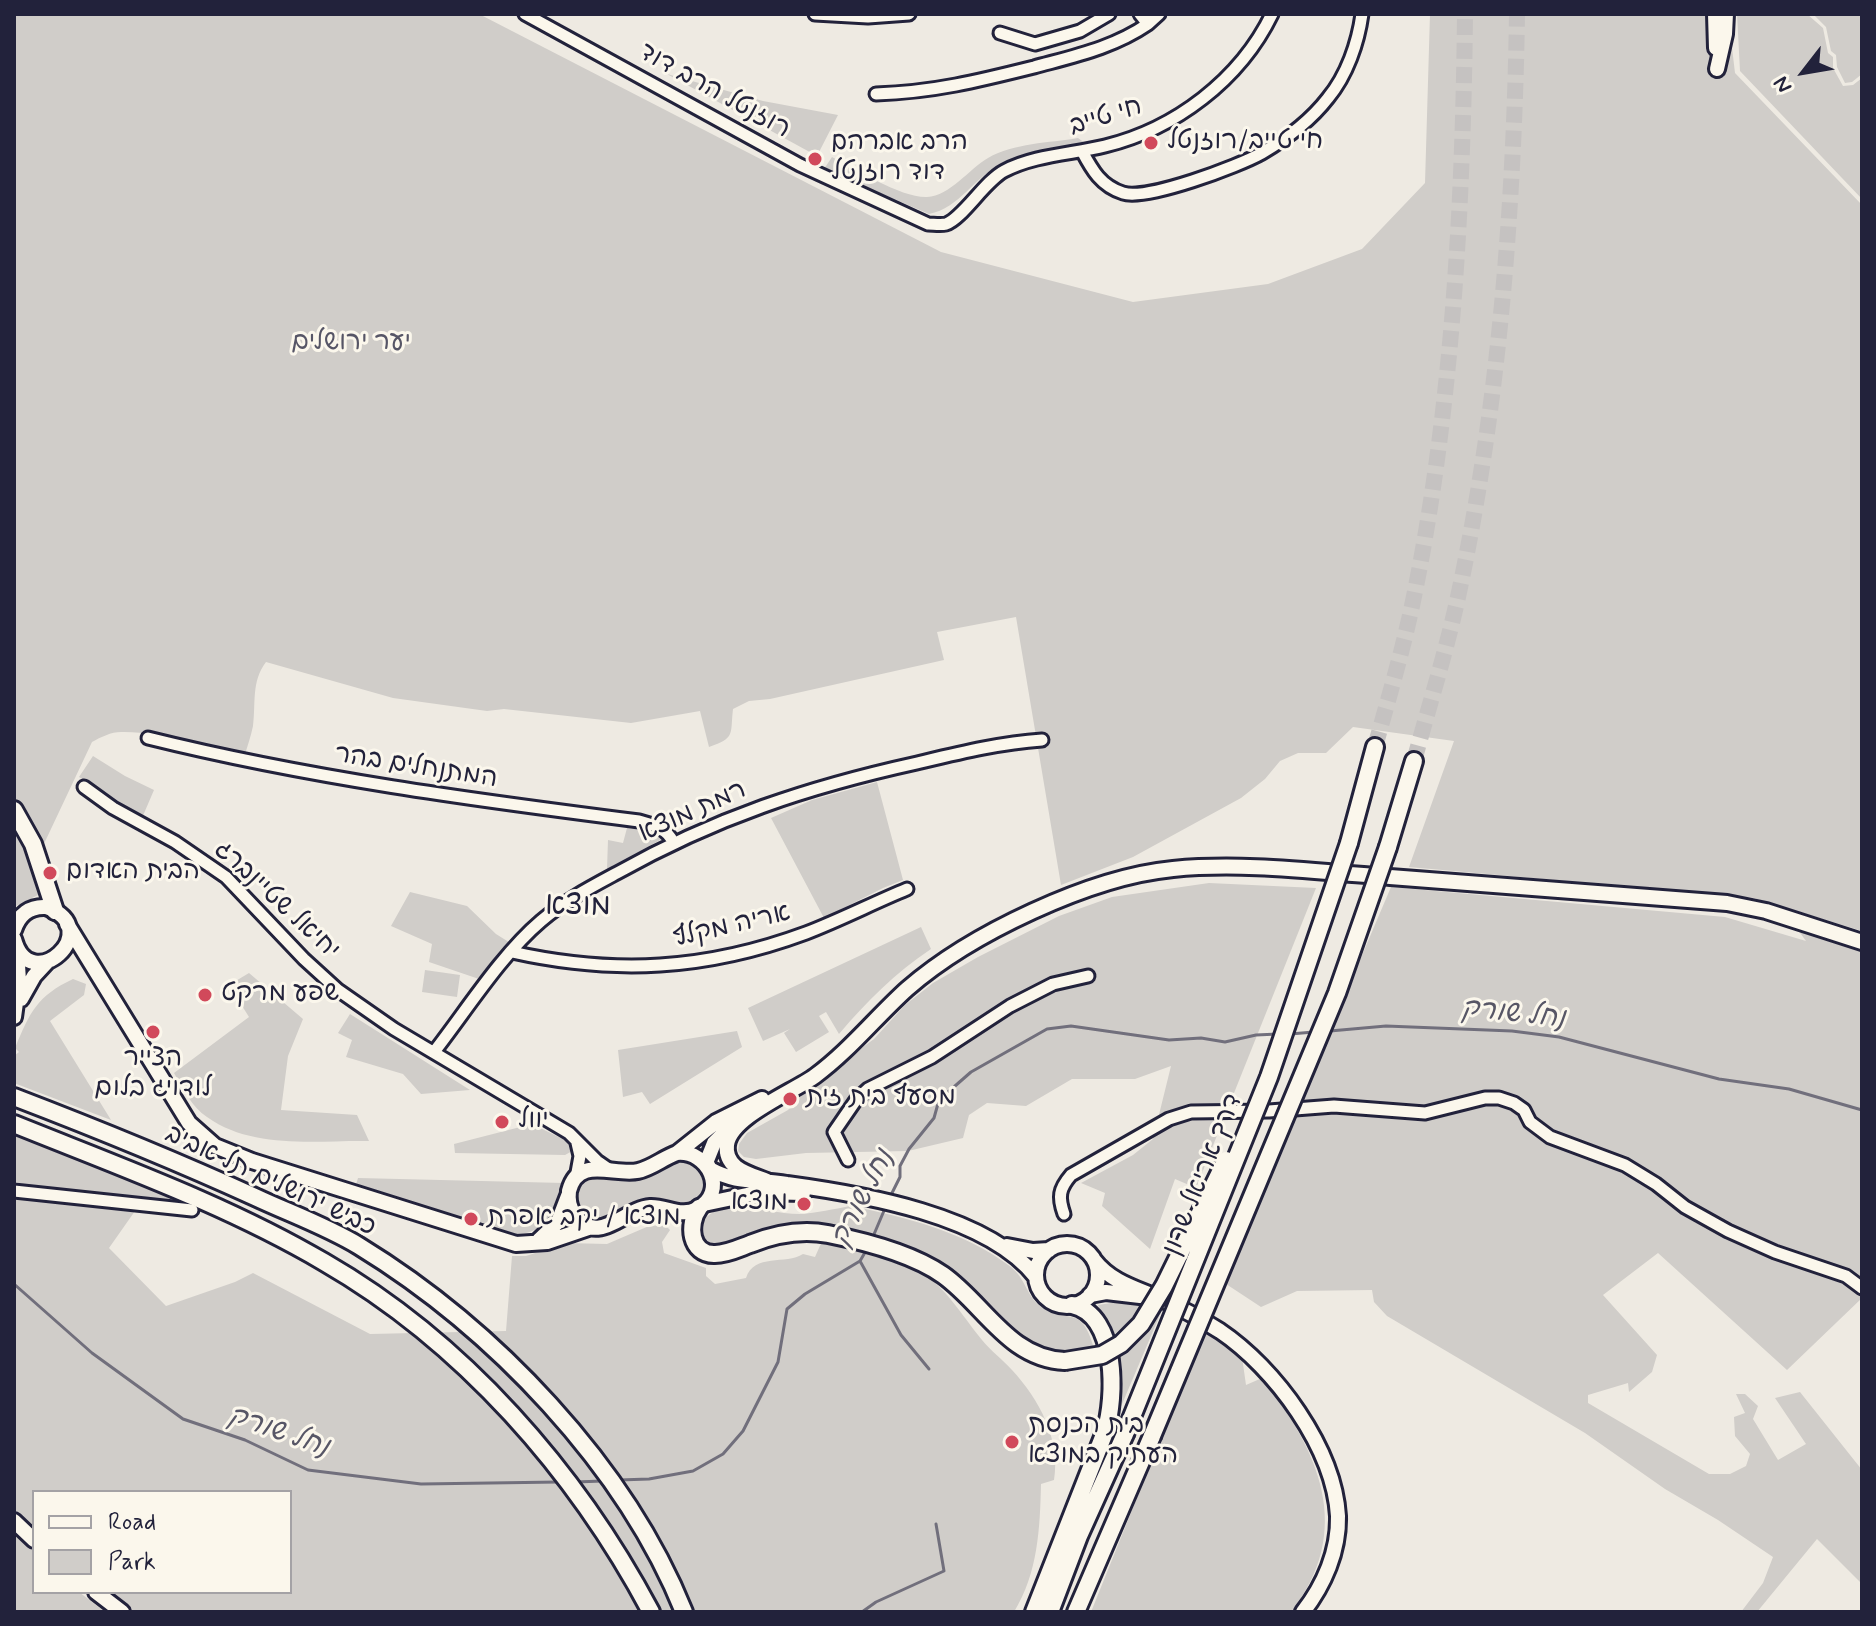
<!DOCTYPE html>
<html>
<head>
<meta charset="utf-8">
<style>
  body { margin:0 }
  #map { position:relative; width:1876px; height:1626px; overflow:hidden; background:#eeeae2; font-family:Mynerve,sans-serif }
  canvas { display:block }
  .frame { position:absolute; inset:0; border:16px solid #22223b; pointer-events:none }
  .legend { position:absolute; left:32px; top:1490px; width:260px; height:104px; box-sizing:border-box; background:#fbf7ec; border:2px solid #a4a2a5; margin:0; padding:10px 14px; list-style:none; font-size:24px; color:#22223b }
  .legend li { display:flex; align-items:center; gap:16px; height:40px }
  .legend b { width:40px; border:2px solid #a4a2a5 }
  .north { position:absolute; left:1764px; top:32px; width:80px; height:80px; -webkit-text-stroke:6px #fbf7ec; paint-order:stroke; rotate:239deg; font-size:22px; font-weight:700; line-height:32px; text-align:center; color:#22223b }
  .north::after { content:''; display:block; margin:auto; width:28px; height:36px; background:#22223b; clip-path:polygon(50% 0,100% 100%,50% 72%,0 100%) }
</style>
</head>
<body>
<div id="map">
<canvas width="1876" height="1626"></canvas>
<div class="frame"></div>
<ul class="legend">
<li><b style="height:10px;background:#fbf7ec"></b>Road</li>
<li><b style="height:22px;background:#d0cdc9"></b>Park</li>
</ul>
<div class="north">N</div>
</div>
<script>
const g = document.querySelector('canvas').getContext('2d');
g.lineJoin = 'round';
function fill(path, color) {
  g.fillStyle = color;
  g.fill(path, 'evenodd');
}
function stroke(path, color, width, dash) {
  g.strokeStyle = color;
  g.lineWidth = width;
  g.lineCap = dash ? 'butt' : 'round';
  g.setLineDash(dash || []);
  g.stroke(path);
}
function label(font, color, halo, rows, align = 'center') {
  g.font = font + ' Mynerve,"Playpen Sans Hebrew",sans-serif';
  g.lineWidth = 6;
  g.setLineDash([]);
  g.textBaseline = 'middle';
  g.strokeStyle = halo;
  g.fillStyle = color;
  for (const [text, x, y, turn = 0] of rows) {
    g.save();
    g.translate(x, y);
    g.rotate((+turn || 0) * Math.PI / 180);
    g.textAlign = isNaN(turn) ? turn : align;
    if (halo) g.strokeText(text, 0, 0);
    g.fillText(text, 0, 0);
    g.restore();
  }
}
fill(new Path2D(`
  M14,14H479L941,252L1133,302L1268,284L1362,249L1425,183L1430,14H1728L1735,73L1862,205V931L1754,898L1409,867L1454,741L1353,727L1326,753H1298L1280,761L1265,779L1241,798L1133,857L1061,885L1016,617L937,632L944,660L770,699L749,701L733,709C730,734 736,738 709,747L700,711L631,723L504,709L487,711L393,698L266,662C251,682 256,703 253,726C251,736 247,747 244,758C205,748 162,731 121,732C111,732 101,737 92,742L42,848L14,798Z
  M1737,14H1807L1823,28L1828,53L1833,57V68L1843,86L1853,85L1862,78V199L1740,71Z
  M1813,14H1862V74L1852,82L1845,83L1837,67L1836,55L1831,51L1826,27Z
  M667,74L763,101L838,115L817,156Z
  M1078,138L1089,146C1060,150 1028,151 1001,164C974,177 960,208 929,214L824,169L832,157C856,169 901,198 927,197C950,196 969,169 988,158C1014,143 1049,143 1078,138Z
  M93,756L125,776L154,790L142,818L79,777Z
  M877,782L903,880L883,888L824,918L771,818L812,800Z
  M14,819L35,867L38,895L14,907Z
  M627,828L649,831L662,839L607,869L608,840L623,843Z
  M1209,883L1316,888L1196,1188L1175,1179L1150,1249L1102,1206L1105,1193L1081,1183L1133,1155L1153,1139L1171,1066L1135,1079H1072L1026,1106L987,1103L969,1115L963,1138L908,1151L806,1153L756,1159L744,1157L738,1151L739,1144L747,1133L788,1110L811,1085L874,1039L905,1005L933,983L978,957L1059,916L1112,897Z
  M1391,887L1725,917L1806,941L1793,923L1862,946V1298L1787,1370L1658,1253L1603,1295L1657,1355L1652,1372L1629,1392L1628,1383L1588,1395V1403L1709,1474H1730L1746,1466L1750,1454L1735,1436L1734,1417L1745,1413L1736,1394H1745L1758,1406L1753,1419L1778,1460L1806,1444L1775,1398L1800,1392L1862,1470V1584L1817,1539L1757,1612H1741L1763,1583L1773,1557L1718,1520L1665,1489L1585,1433L1387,1316L1374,1302L1372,1290L1297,1291L1261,1307L1223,1282Z
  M410,892L467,906L496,934L512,944L479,979L429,962L432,944L391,926Z
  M921,927L931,949C895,973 867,1001 839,1034L826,1012L819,1016L829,1032L796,1052L784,1033L790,1029L763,1041L748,1008Z
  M425,970L460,975L457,997L422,992Z
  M249,973L303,1019L288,1056L281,1110L357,1115L369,1141C317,1140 253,1150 207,1117C192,1107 183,1089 174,1073L249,1017L229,985Z
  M73,979L86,984L84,995L50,1021L111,1120L14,1083V1056L19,1052L15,1048C30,1012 37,996 73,979Z
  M350,1014L470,1090L421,1094L403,1074L346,1057L352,1040L338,1033Z
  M737,1031L742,1047L650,1104L642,1092L623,1097L618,1050Z
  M532,1124L569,1142L574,1150L565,1155L455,1153L454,1144Z
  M14,1130L175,1197L160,1201H141L28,1186L14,1181Z
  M685,1158L701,1166L707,1182C704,1191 702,1198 693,1201C676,1209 657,1196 638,1202C623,1206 609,1223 594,1221C585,1220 580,1211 575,1205V1190C590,1165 609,1182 632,1179C652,1177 665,1161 685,1158Z
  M358,1178L564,1183C557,1210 548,1233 516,1234L355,1188Z
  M14,1198L135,1211L109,1248L166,1306L235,1282L253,1273L370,1334L506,1331L512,1256H526L566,1243L607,1244L649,1226L665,1225L670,1230L662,1242L664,1253L706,1268V1276L715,1284L746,1278C754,1253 786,1265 803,1254L815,1257L823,1239C853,1247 889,1252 916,1268C945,1286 961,1314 982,1340C991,1351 1002,1359 1012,1370C1039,1399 1061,1440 1054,1480L1041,1484C1040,1528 1038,1573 1014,1612H134L103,1592H290V1492H34V1533L14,1513Z
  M850,1206C906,1217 965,1232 1011,1267C1025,1278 1027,1296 1040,1306C1068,1326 1081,1302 1094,1348C1076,1354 1051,1354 1034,1345C1020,1338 1009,1323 998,1312C981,1295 963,1278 943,1264C913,1244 827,1218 791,1223C767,1226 745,1237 722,1245H713C688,1228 708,1209 731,1207C754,1206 778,1214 800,1214C817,1213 834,1209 850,1206Z
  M1124,1301L1143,1305L1134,1317L1110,1338L1098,1305Z
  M1162,1310L1114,1423C1120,1398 1123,1378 1118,1352L1136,1341Z
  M1204,1331L1242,1357L1246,1385L1262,1378C1319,1451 1355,1530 1291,1612H1091Z
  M14,1532L34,1552V1592H79L105,1612H14Z`), '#d0cdc9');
stroke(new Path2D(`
  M1330,1031L1386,1026L1512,1031L1559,1037L1719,1079L1789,1089L1862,1110
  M1290,1034L1314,1032
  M889,1199L900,1177V1166L909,1149L934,1118L939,1100L971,1072L1047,1029L1071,1026L1169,1040L1201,1038L1225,1042L1256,1035L1278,1034
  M872,1239L886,1206
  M860,1261L901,1335L929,1369
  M14,1284L92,1353L183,1419L245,1440L308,1470L421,1484L559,1482
  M619,1480L649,1479L693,1471L723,1454L743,1431L778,1362L787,1309L805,1294L860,1261L867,1249
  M575,1482L603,1481
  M862,1612L876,1602L944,1571L936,1524`), '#716f7c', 3);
stroke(new Path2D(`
  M1375,747C1388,700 1402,653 1412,606C1452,415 1463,209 1465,14
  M1414,761C1429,706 1446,652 1458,597C1499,406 1514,209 1517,14`), '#c5c2c1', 16, [16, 8]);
const minor = new Path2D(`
  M525,14L800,165L928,224C933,224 941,225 946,224C962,219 985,181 1004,171C1034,155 1072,154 1105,146C1175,129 1240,80 1272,14
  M815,14L868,17L909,14
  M1148,24L1159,14
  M1000,33L1035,44L1080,31L1109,14
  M876,94C934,92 978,81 1034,67C1074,56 1113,48 1148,24L1140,14
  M1082,151C1092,170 1101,186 1123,193C1146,201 1239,166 1262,153C1286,139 1311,120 1328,98C1347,75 1358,43 1362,14
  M148,738C309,778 474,800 639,821C653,825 666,827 673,842
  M84,787L113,808L175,842L226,877L304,959L338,990L394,1029L569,1133L597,1161L610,1170
  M512,952C615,975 706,970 806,933C840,920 873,903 907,889
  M434,1052C466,1011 501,955 541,921C564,901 591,887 617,873C715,818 808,787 917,763C959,753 999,743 1042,740
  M848,1160L834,1132L856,1100L868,1089L932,1057L1010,1006L1053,984L1088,976
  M576,1178L580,1156L577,1143
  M14,1191L192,1210
  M1064,1214C1058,1197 1059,1189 1071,1175L1169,1119L1191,1112L1269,1111L1334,1106L1425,1113L1485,1098H1499L1514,1103L1524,1110L1530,1122L1550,1137L1625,1165L1656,1184L1685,1207L1728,1231L1775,1252L1846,1276L1862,1288`);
const major = new Path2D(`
  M1715,14L1716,48
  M1717,69L1725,34L1726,14
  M67,924L189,1123L215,1146L252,1161L516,1244L547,1242L591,1227
  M14,930C19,914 30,906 46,907C108,929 30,999 14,939
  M21,999L34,976L47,962
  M14,1017L19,981L17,949
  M677,1153C708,1150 729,1192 697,1209C681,1218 666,1206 650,1207C624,1209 597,1248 574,1214C569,1207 568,1199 569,1191C578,1155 614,1176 638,1171C652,1168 663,1158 677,1153Z
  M677,1153L716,1122L762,1099
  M709,1167L706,1163L714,1143L732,1125
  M710,1169C737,1184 757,1179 787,1184C861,1194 988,1215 1036,1277
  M767,1181C750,1174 724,1169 727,1145C730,1117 793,1092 815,1076C849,1051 876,1017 907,989C970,934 1090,877 1173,869C1245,862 1318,872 1390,877C1502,886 1615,894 1727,903L1766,911L1862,942
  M704,1204L761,1192L803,1193
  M539,1240L558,1222L568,1196
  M1036 1275a31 31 0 1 1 62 0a31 31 0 1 1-62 0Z
  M1007,1246L1033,1251L1049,1250
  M1094,1260C1111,1282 1135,1288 1161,1299C1181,1308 1201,1319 1220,1331C1275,1368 1334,1448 1338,1516C1339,1551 1324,1585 1303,1612
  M1090,1295L1106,1292L1140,1296
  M14,1521L34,1540
  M96,1592L122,1612`);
const highway = new Path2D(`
  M14,810L33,844L55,911
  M1349,843L1375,747
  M1388,847L1414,761
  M14,1097C95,1128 176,1161 255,1197C289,1213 326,1226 359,1246C493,1328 625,1465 684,1612
  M14,1124C118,1166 227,1205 324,1262C463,1342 576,1471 651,1612
  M699,1208C687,1224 690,1255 715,1254C727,1254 739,1248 750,1244C775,1234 801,1229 828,1234C863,1241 913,1254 943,1275C984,1304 1009,1359 1065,1361
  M1034,1612L1105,1432C1116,1398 1118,1315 1072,1305
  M1050,1612L1079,1536L1125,1434
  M1076,1612L1152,1436`);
stroke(minor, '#22223b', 17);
stroke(major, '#22223b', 20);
stroke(highway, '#22223b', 22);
stroke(minor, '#fbf7ec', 11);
stroke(major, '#fbf7ec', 14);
stroke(highway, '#fbf7ec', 16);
const highwayBridge = new Path2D(`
  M1065,1361L1102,1355L1121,1344L1141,1324L1164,1286L1226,1160
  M1125,1434L1269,1077L1349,843
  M1152,1436L1337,993L1388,847`);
stroke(highwayBridge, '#22223b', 22, []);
stroke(highwayBridge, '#fbf7ec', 16);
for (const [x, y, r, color] of [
  [1151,143,8,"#d1495b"],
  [815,159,8,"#d1495b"],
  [50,873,8,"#d1495b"],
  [205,995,8,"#d1495b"],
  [153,1032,8,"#d1495b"],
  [790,1099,8,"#d1495b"],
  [502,1122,8,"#d1495b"],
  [804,1204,8,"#d1495b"],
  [471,1219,8,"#d1495b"],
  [1012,1442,8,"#d1495b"]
]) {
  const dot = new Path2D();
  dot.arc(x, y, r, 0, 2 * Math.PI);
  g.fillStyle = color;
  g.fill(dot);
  stroke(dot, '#fbf7ec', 3);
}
label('26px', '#22223b', '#fbf7ec', [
  ["רוזנטל הרב דוד",714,92,29],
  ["חי טייב",1106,118,-17],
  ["המתנחלים בהר",416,768,9],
  ["רמת מוצא",693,813,-24],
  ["יחיאל שטיינברג",276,901,43],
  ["אריה מקלף",732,927,-13],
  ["דרך אריאל שרון",1204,1175,-68],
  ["כביש ירושלים תל אביב",270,1182,25]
]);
label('26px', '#22223b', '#fbf7ec', [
  ["חי טייב/רוזנטל",1167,143],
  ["הרב אברהם",831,144],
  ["דוד רוזנטל",831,174],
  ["הבית האדום",66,873],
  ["שפע מרקט",221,995],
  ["הצייר",153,1060,"center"],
  ["לודויג בלום",153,1090,"center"],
  ["מסעף בית זית",806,1099],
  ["יוול",518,1122],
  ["מוצא",788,1204,"right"],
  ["מוצא / יקב אפרת",487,1219],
  ["בית הכנסת",1028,1427],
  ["העתיק במוצא",1028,1457]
], 'left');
label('26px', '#565566', '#fbf7ec', [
  ["יער ירושלים",351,344]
]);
label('italic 28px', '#575666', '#fbf7ec', [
  ["נחל שורק",1513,1015,6],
  ["נחל שורק",864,1199,-63],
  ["נחל שורק",278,1433,19]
]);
label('30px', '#22223b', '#fbf7ec', [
  ["מוצא",578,908]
]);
</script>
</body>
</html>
